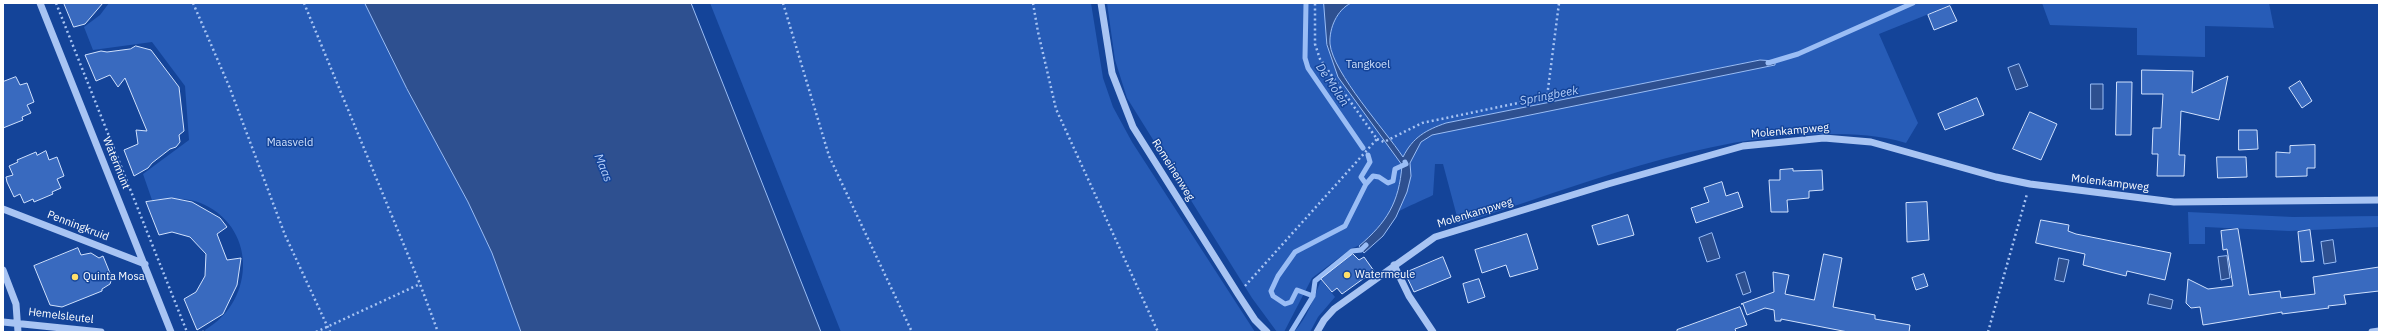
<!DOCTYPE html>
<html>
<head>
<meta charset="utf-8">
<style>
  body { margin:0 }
  #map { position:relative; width:2382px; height:335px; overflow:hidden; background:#144499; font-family:"IBM Plex Sans",sans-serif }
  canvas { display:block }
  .frame { position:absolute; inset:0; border:4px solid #fff; pointer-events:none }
</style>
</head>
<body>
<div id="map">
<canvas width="2382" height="335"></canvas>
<div class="frame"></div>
</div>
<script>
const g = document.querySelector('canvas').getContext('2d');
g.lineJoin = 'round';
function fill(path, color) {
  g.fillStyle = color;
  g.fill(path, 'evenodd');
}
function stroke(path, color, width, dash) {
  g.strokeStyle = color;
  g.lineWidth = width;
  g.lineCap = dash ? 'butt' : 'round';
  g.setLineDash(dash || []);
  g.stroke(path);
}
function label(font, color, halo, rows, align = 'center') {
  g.font = font + ' "IBM Plex Sans",sans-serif';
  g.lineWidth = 3;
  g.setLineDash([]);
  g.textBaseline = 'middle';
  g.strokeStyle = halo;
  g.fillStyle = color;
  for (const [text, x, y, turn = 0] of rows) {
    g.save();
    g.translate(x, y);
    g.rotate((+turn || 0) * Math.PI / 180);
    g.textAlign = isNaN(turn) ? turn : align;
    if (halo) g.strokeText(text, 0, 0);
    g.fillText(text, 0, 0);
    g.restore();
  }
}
fill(new Path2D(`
  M109,3H365L407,89L468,202L492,253L521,332H206L205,330C257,300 257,224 198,202C183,197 168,199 152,200L143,174L189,140L185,86L152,42L93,50L84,27L100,15Z
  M710,3H1091L1103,78L1113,107L1132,142L1255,332H841Z
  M1107,3H1956L1879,34L1918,123L1906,143C1880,135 1855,134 1828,134C1702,134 1578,187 1459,224L1443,164H1435L1433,195C1422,201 1393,212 1385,220C1375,230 1368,244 1352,248L1312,278L1284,332H1277L1252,298L1127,98L1115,60ZM1759,60L1775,65L1437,133L1446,123Z
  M2042,3H2269L2274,28L2205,26V57L2137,55V28L2050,25Z
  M2188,212L2293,217L2379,216V227L2289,231L2205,227V244H2189Z
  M1321,280L1335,297L1318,317L1310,332H1294C1307,318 1314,298 1321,280Z`), '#275cb7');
const water = new Path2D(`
  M365,3H691L821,332H521L492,253L468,202L407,89Z
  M1324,3H1351C1337,10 1329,28 1330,44C1333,73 1385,130 1403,157C1413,137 1426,130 1446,123L1760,60L1775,61V65L1432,135L1421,142L1410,163L1411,176L1407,192L1396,217L1383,236L1364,253L1359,246C1387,222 1399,203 1402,165L1338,77L1327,45Z
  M2019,64L2028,86L2016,90L2008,68Z
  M2091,84H2103V109H2091Z
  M1712,233L1720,258L1707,262L1699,238Z
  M2333,240L2336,262L2324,264L2321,242Z
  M2227,256L2230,278L2221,280L2218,257Z
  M2059,258L2069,260L2064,282L2055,280Z
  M1745,272L1751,292L1743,295L1736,275Z
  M2150,294L2173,300L2171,309L2148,304Z`);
fill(water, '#2e5090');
stroke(water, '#9abdf5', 1);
stroke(new Path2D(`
  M1306,3L1305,58L1308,68L1363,148
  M1768,63L1798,54L1913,3
  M1366,184L1361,177L1370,162L1368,155
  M1313,296L1297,290L1291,302L1285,304L1273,296L1271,291L1278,276L1295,252L1345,226L1366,184L1373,176L1379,177L1388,183L1393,181L1395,169L1406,164L1405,162
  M1291,332L1313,296L1315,281L1352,251L1361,250L1366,245`), '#9abdf5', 5);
const building = new Path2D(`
  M64,3H103L85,24L74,27Z
  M1950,6L1957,21L1934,30L1928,15Z
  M136,46L151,50L179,87L184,131L179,135L180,142L176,147L170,149L152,163L148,168L134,176L124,150L138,144L136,130L147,131L125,78L118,87L110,75L96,81L85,55L101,51L107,52L130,49Z
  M2142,70L2193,71L2192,93L2228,76L2219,120L2181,111L2179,155H2185L2184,176H2157L2158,154H2152L2153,128H2161L2163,94H2142Z
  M16,77L20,85L27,83L34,102L27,105L31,113L22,117L23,120L3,128V82Z
  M2300,81L2312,101L2302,108L2289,88Z
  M2117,82H2132L2131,135H2116Z
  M1977,98L1984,115L1945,130L1938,114Z
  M2030,112L2057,124L2041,160L2013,149Z
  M2239,130H2257L2258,149L2239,150Z
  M2315,145V168H2307V176L2276,177V152L2290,153V146Z
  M46,151L49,160L57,157L64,176L57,179L61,188L52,192L53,194L34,202L33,199L24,203L20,194L14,197L7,182L6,177L13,175L9,166L18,162L17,160L36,152L37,155Z
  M2217,157H2246L2247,177L2218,178Z
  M1793,169V171L1822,170L1823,190L1809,191V198L1787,200L1788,212H1771L1769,180H1780V170Z
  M1722,182L1726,196L1738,192L1743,207L1696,223L1691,208L1709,202L1704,188Z
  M172,198L192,202L220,218L227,227L217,234L227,260L241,258L237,285L223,314L197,330L184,299L196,292L205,276L206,254L190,237L172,232L159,235L146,202Z
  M1927,202L1929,240L1907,242L1906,203Z
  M1628,215L1634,235L1598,245L1592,226Z
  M2041,220L2069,225L2068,231L2076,234L2171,253L2165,280L2127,271L2126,276L2106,271L2083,265L2085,254L2036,243Z
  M2238,229L2249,295L2280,291L2281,298L2315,294L2313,277L2379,267V291L2344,295L2346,304L2328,306L2329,308L2282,314V312L2203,325L2200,307L2191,308L2186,303L2188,279L2208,289L2233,286L2227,249L2223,250L2221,231Z
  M2310,230L2314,261L2301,262L2298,232Z
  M1527,234L1538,269L1510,277L1506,265L1482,273L1475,250Z
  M78,248L81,255L91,253L99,258L103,256L112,278L110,284L102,289V291L62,307L50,305L34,266Z
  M1353,254L1359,260L1364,257L1374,271L1342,294L1337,288L1332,292L1321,279Z
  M1824,254L1842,258L1833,307L1875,315V319L1910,325L1909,332H1848L1781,319V321H1775L1774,310L1765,308L1747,315L1743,304H1741L1774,292L1773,272L1789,275L1785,294L1814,300Z
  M1443,257L1451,277L1414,292L1405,273Z
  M1924,274L1928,286L1916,290L1912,278Z
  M1479,279L1485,297L1468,303L1463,284Z
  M1740,307L1747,325L1735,329L1736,332H1677V330Z`);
fill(building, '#396abf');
stroke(building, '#d0e1fd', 1);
stroke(new Path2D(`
  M56,3L187,332
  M193,3L229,86L285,235L330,332
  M304,3L420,284L438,332
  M783,3L829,156L912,332
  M1033,3L1038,32L1056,109L1158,332
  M1377,139L1384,142L1422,123L1547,97L1559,3
  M1245,286L1377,139L1320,59L1315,44V3
  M202,332H204
  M316,332L420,284
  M1988,332L2027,194`), '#a8c4f3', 2.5, [2, 3]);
stroke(new Path2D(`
  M40,3L171,332
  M1101,3L1112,73L1133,127L1238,294L1255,320L1267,332
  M3,209L145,264
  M1394,265L1409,296L1433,332
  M3,270L16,304L18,332
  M3,322L101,332
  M1317,332L1324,320L1334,309L1435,237L1608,184L1743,146L1824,138L1871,142L1996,177L2030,184L2174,202L2379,200
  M2372,332L2379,331`), '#a8c4f3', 7);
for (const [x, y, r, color] of [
  [1347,275,4,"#ffe06a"],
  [75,277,4,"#ffe06a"]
]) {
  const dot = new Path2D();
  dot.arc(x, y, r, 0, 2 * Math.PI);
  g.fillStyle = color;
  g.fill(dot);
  stroke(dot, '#144499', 1.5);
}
label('11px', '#d0e1fd', '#144499', [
  ["Tangkoel",1368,65],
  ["Maasveld",290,143]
]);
label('11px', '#fff', '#144499', [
  ["Molenkampweg",1790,131,-5],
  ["Watermunt",116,163,68],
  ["Romeinenweg",1173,170,58],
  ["Molenkampweg",2110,183,7],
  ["Molenkampweg",1475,213,-17],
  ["Penningkruid",78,226,21],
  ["Hemelsleutel",61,316,7]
]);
label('11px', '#fff', '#144499', [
  ["Watermeule",1355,275],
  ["Quinta Mosa",83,277]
], 'left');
label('italic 12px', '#b4cef9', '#144499', [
  ["De Molen",1332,85,56],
  ["Springbeek",1549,96,-11],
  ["Maas",603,168,68]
]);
</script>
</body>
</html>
